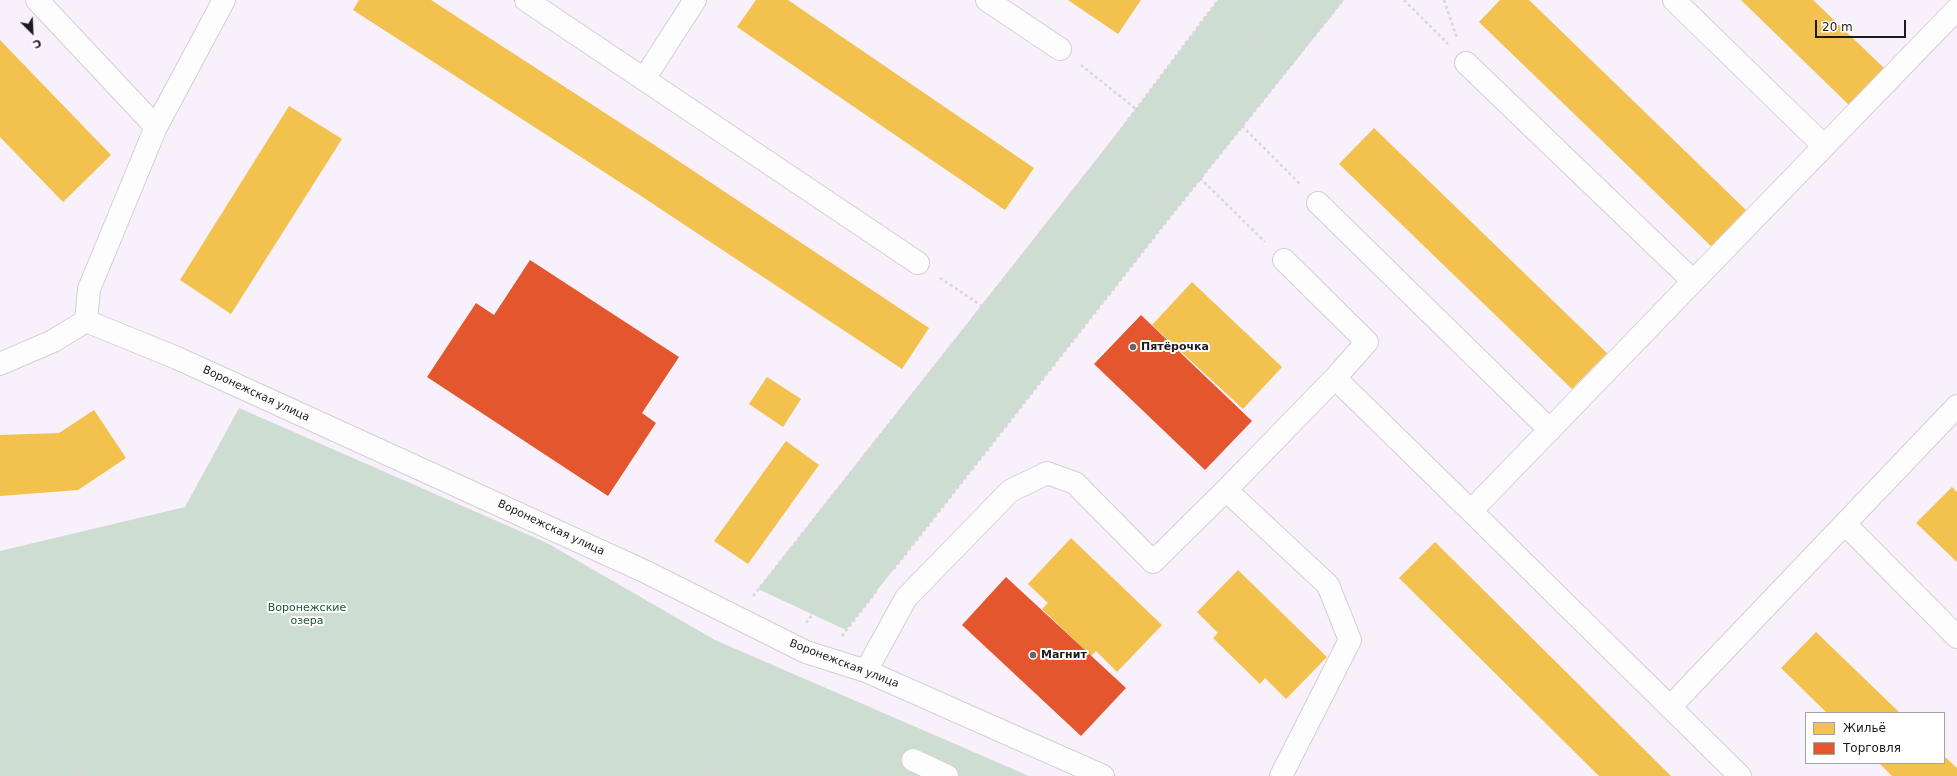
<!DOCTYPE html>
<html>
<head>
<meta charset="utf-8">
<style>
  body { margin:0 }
  #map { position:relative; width:1957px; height:776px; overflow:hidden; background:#f8f0fa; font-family:"DejaVu Sans",sans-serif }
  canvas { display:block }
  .legend { position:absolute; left:1805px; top:712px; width:140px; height:52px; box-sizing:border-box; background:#fff; border:1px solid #a5a3a5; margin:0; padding:5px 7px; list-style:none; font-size:12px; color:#1e191f }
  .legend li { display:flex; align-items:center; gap:8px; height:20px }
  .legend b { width:20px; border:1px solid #a5a3a5 }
  .north { position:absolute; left:12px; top:12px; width:40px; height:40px; -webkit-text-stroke:3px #fff; paint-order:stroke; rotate:156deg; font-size:11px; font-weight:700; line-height:16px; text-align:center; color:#1e191f }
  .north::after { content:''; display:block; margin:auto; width:14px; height:18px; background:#1e191f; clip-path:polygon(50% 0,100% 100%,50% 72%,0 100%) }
  .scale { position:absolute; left:1815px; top:20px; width:91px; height:18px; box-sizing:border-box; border:2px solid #1e191f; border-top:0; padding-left:5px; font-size:12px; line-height:14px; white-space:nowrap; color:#1e191f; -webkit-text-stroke:3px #fff; paint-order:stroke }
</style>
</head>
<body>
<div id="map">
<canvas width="1957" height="776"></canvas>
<ul class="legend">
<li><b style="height:11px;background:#f2c14e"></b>Жильё</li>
<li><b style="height:11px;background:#e4572e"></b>Торговля</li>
</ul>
<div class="north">С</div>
<div class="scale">20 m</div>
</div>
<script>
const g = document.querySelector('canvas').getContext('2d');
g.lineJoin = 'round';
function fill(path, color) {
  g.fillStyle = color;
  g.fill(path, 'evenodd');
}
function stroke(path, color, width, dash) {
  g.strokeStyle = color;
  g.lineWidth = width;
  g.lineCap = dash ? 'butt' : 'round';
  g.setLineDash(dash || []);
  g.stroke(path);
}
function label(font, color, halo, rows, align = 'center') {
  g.font = font + ' "DejaVu Sans",sans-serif';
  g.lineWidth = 4;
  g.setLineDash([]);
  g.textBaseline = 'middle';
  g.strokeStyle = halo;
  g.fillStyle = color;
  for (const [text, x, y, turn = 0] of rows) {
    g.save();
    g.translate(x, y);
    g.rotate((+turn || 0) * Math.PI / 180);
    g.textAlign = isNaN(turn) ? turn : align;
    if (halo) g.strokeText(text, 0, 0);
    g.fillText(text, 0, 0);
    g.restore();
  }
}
fill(new Path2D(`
  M1218,0H1344L1174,212L846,630L758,589L1136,109Z
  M239,408L547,543L715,640L1029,776H0V551L185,507Z`), '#ceddd2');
fill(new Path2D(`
  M359,0H431L659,148L929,328L902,369L632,190L353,10Z
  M756,0H788L1034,168L1005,210L737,27Z
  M1068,0H1141L1118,34Z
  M1500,0H1529L1747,211L1712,247L1479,22Z
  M1741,0H1813L1884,68L1849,105Z
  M0,40L111,155L63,202L0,137Z
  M289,106L342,139L231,314L180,280Z
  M1374,128L1607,353L1572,389L1339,164Z
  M1192,282L1282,367L1243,409L1152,325Z
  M767,377L801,399L783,427L749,404Z
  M94,410L126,458L78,490L0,496V435L59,433Z
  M786,441L819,465L748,564L714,541Z
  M1952,487L1957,492V562L1916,523Z
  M1071,538L1162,625L1117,672L1096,651L1091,656L1042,609L1048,603L1028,584Z
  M1435,542L1671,776H1599L1399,578Z
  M1238,570L1327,657L1286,699L1265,678L1260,684L1213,638L1218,633L1197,612Z
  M1816,632L1900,713H1827L1781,668Z
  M1944,756L1957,768V776H1892L1879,763H1944Z`), '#f2c14e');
fill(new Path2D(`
  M530,260L679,357L642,413L656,423L608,496L427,377L476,303L494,315Z
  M1141,315L1252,421L1205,470L1094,364Z
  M1006,577L1126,688L1081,736L962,625Z`), '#e4572e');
const minor = new Path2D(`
  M37,0L156,127
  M526,0L918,263
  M987,0L1060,49
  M1674,0L1824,146
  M1466,63L1693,281
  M644,79L695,0
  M1318,203L1550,430
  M1284,260L1367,342L1335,378
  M86,321L89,289L156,127L224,0
  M0,364L53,341L86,321L177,358L644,571L806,652L866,671L1103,776
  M1226,490L1328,585L1350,640L1281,776
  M1845,524L1957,637
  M866,671L906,598L1010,491L1047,473L1075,483L1153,562L1226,490L1335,378L1471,511
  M1670,707L1957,406
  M913,760L947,776
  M1740,776L1471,511L1957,9`);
stroke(minor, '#d4cfd6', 24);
stroke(new Path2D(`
  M1404,0L1448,44
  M1444,0L1457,38
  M1081,65L1136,109
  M1242,126L1300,184
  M1200,178L1265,242
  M1143,187L1174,212
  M940,278L982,306
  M894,569L1174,212L1343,0
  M753,596L1101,156L1218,0
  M806,623L1287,0
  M842,636L878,589
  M0,693L67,762L84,776
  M711,776L790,673
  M871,776L889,769`), '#d8d6d8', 2.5, [3, 3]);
stroke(minor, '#fefdfe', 22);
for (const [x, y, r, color] of [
  [1133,347,4,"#6a646c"],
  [1033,655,4,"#6a646c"]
]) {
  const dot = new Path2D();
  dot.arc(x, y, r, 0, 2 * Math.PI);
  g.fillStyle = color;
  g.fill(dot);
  stroke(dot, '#fff', 1.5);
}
label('bold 11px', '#1e191f', '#fff', [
  ["Пятёрочка",1141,347],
  ["Магнит",1041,655]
], 'left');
label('11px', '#1e191f', '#fff', [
  ["Воронежская улица",256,394,25],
  ["Воронежская улица",551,528,25],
  ["Воронежская улица",844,664,21]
]);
label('11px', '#1c5830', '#fff', [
  ["Воронежские",307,608],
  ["озера",307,621]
]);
</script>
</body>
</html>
